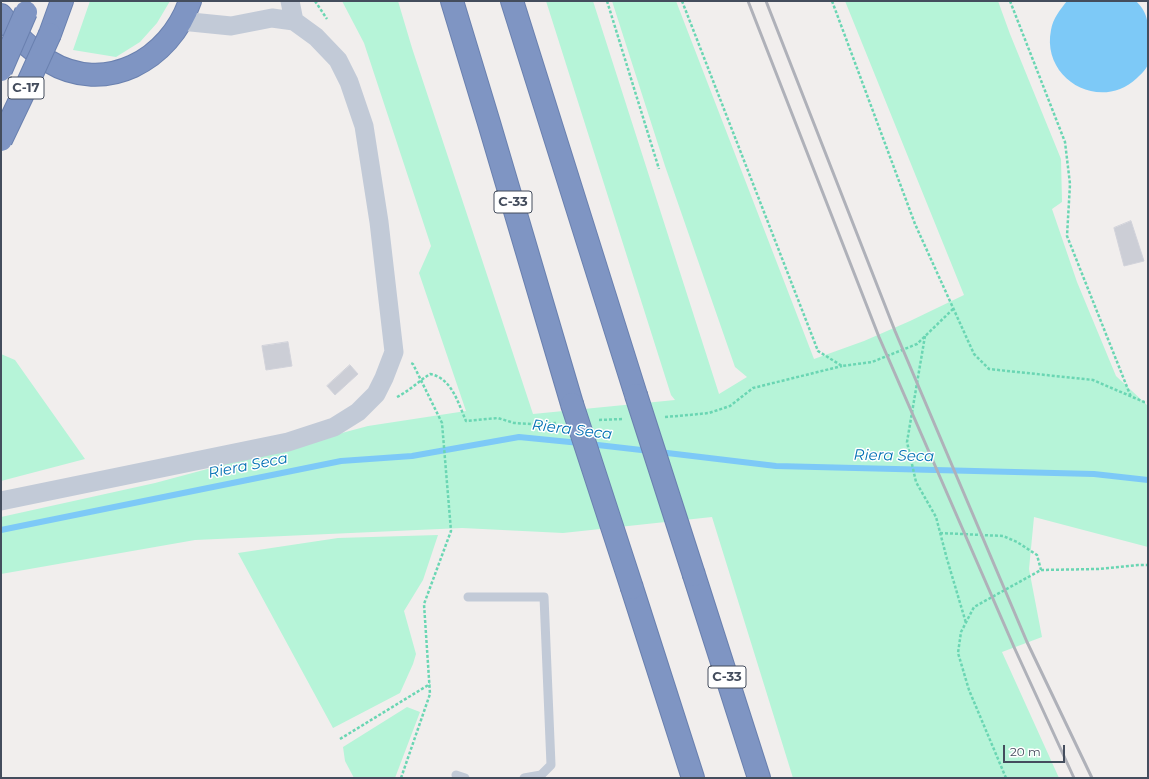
<!DOCTYPE html>
<html>
<head>
<meta charset="utf-8">
<style>
  body { margin:0 }
  #map { position:relative; width:1149px; height:779px; overflow:hidden; background:#f1eeed; font-family:Montserrat,sans-serif }
  canvas { display:block }
  .frame { position:absolute; inset:0; border:2px solid #444d5d; pointer-events:none }
  .scale { position:absolute; left:1003px; top:745px; width:62px; height:18px; box-sizing:border-box; border:2px solid #444d5d; border-top:0; padding-left:5px; font-size:12px; line-height:14px; white-space:nowrap; color:#444d5d; -webkit-text-stroke:3px #fff; paint-order:stroke }
</style>
</head>
<body>
<div id="map">
<canvas width="1149" height="779"></canvas>
<div class="frame"></div>
<div class="scale">20 m</div>
</div>
<script>
const g = document.querySelector('canvas').getContext('2d');
g.lineJoin = 'round';
function fill(path, color) {
  g.fillStyle = color;
  g.fill(path, 'evenodd');
}
function stroke(path, color, width, dash) {
  g.strokeStyle = color;
  g.lineWidth = width;
  g.lineCap = dash ? 'butt' : 'round';
  g.setLineDash(dash || []);
  g.stroke(path);
}
function label(font, color, halo, rows, align = 'center') {
  g.font = font + ' Montserrat,sans-serif';
  g.lineWidth = 3;
  g.setLineDash([]);
  g.textBaseline = 'middle';
  g.strokeStyle = halo;
  g.fillStyle = color;
  for (const [text, x, y, turn = 0] of rows) {
    g.save();
    g.translate(x, y);
    g.rotate((+turn || 0) * Math.PI / 180);
    g.textAlign = isNaN(turn) ? turn : align;
    if (halo) g.strokeText(text, 0, 0);
    g.fillText(text, 0, 0);
    g.restore();
  }
}
fill(new Path2D(`
  M90,1H170L157,23L140,42L116,57L73,50Z
  M342,1H398L412,48L533,414L675,400L671,395L546,1H593L719,394L747,377L735,367L665,166L612,1H676L814,359L864,341L910,321L964,295L845,1H998L1010,34L1061,159L1062,202L1052,209L1077,282L1116,376L1148,406V547L1034,517L1029,569L1042,637L1002,652L1059,778H793L712,517L563,533L462,528L195,540L1,574V517L155,483L368,426L466,411L419,273L431,246L364,43Z
  M1,354L15,360L85,459L1,481Z
  M438,535L423,580L404,611L416,654L413,664L400,693L333,728L238,553L338,538Z
  M407,707L420,712L395,778H354L345,761L343,747Z`), '#b6f4d8');
fill(new Path2D(`
  M1067,1H1136C1149,14 1148,23 1148,42C1148,49 1149,57 1148,64C1146,70 1141,74 1137,78C1100,113 1041,79 1051,30C1053,18 1060,10 1067,1Z`), '#7dc9f7');
stroke(new Path2D(`
  M589,444L650,451
  M659,452L776,466L1094,474L1148,480
  M1,530L341,461L412,456L519,437L580,443`), '#7dc9f7', 6);
const building = new Path2D(`
  M1131,221L1144,261L1124,266L1114,228Z
  M288,342L292,366L266,370L262,346Z
  M350,365L358,374L335,395L327,386Z`);
fill(building, '#ccced6');
stroke(building, '#d1d2da', 1);
const motorway = new Path2D(`
  M452,1L489,123L572,404
  M512,1L636,395
  M1,15C14,33 29,49 48,61C105,96 170,60 190,1
  M50,34L62,1
  M694,575L759,778
  M632,588L693,778`);
stroke(motorway, '#6a80af', 24);
stroke(new Path2D(`
  M315,1L327,19
  M607,1L659,169
  M682,1L818,351L842,366L872,362L917,344L954,308
  M832,1L915,224L974,354L989,369L1093,380L1144,402H1148
  M1010,1L1065,142L1070,184L1067,236L1131,397
  M925,336L907,442L916,482L936,517L947,559L966,623
  M397,397C409,391 419,381 430,374C452,378 458,403 466,421L498,418L514,423L532,424L556,423
  M665,417L689,415L709,413L730,406L753,388L842,366
  M599,420L622,419
  M940,533L1003,536L1017,542L1037,555L1041,570
  M340,739L430,684
  M401,778L430,694L424,604L451,531L442,423L413,364L411,363
  M1006,778L969,690L958,653L961,632L974,607L1041,570L1098,569L1138,565H1148`), '#6ad6b3', 2.5, [3, 2]);
stroke(new Path2D(`
  M468,597H544L551,765L541,775
  M456,775L465,778
  M524,778L541,775V778`), '#c2cad7', 9);
stroke(new Path2D(`
  M290,1L294,21
  M1,501L288,442L334,427L358,412L376,394L384,378L394,352L379,222L364,126L349,82L338,60L316,37L294,21L272,18L231,26L181,21`), '#c2cad7', 19);
stroke(motorway, '#7f95c3', 22);
stroke(new Path2D(`
  M748,1L879,337L1014,647L1074,778
  M766,1L895,331L1027,642L1092,778`), '#afb1b9', 3);
const motorwayBridge = new Path2D(`
  M1,70L26,12
  M1,140L22,96L50,34
  M636,395L694,575
  M572,404L632,588`);
stroke(motorwayBridge, '#6a80af', 24, []);
stroke(motorwayBridge, '#7f95c3', 22);
for (const [x, y, w] of [
  [26,88,36],
  [513,202,38],
  [727,677,38]
]) {
  const box = new Path2D();
  box.roundRect(x - w / 2, y - 11, w, 22, 3);
  g.fillStyle = '#fff';
  g.fill(box);
  stroke(box, '#444d5d', 1);
}
label('bold 13px', '#444d5d', null, [
  ["C-17",26,88],
  ["C-33",513,202],
  ["C-33",727,677]
]);
label('italic 15px', '#0070b4', '#fff', [
  ["Riera Seca",572,430,7],
  ["Riera Seca",894,456,1],
  ["Riera Seca",248,466,-11]
]);
</script>
</body>
</html>
